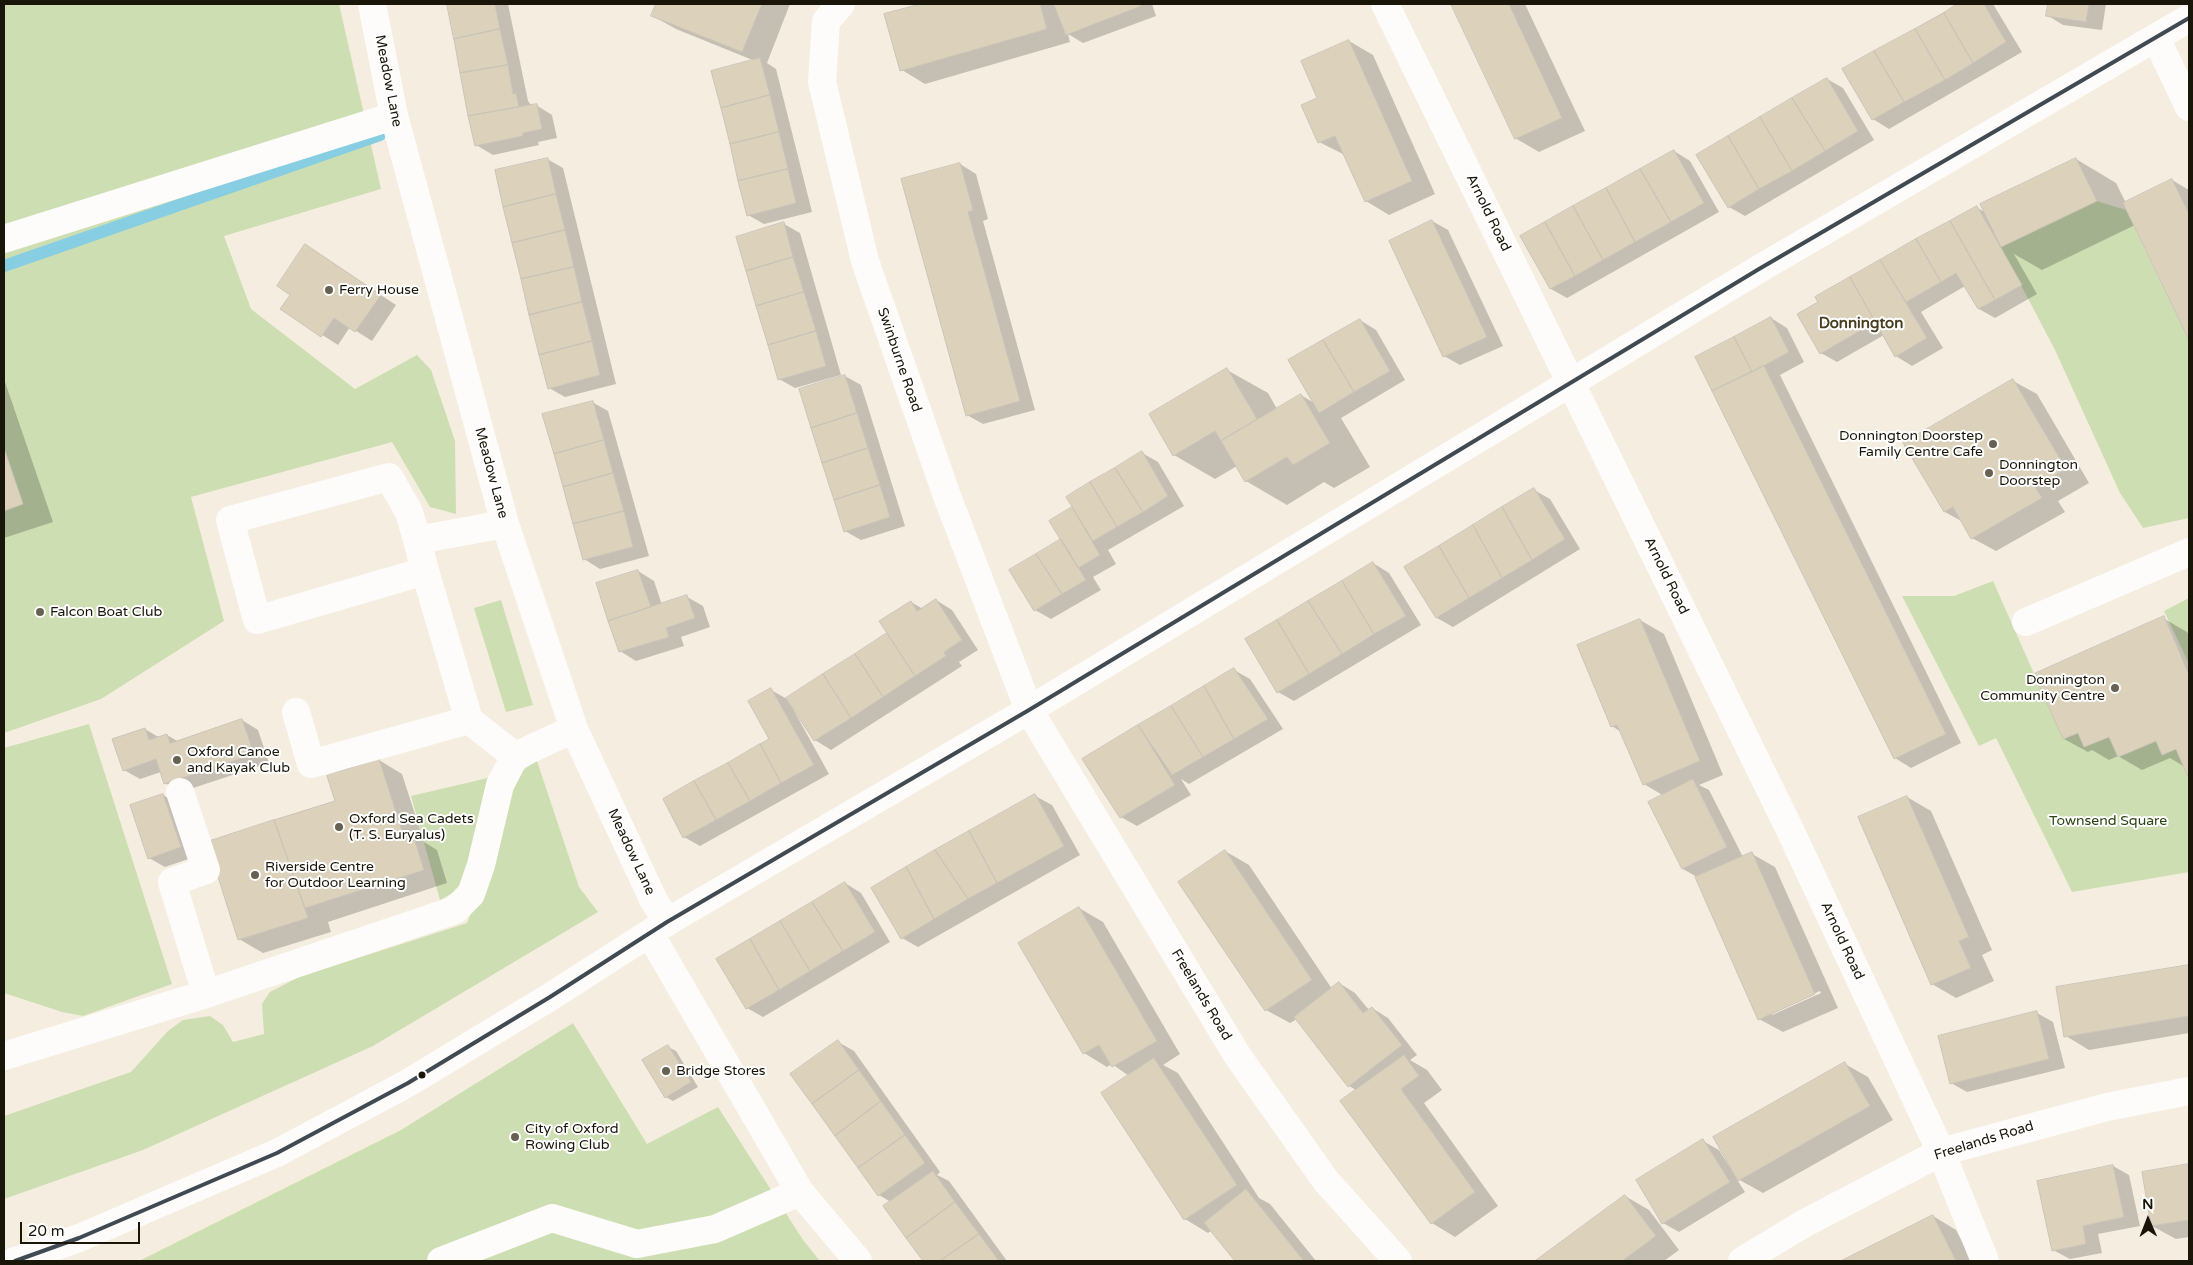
<!DOCTYPE html>
<html>
<head>
<meta charset="utf-8">
<style>
  body { margin:0 }
  #map { position:relative; width:2193px; height:1265px; overflow:hidden; background:#f5eee0; font-family:"Varela Round",sans-serif }
  canvas { display:block }
  .frame { position:absolute; inset:0; border:5px solid #1a1509; pointer-events:none }
  .north { position:absolute; left:2123px; top:1195px; width:50px; height:50px; -webkit-text-stroke:4px #fff; paint-order:stroke; rotate:359deg; font-size:14px; font-weight:700; line-height:20px; text-align:center; color:#1a1509 }
  .north::after { content:''; display:block; margin:auto; width:18px; height:22px; background:#1a1509; clip-path:polygon(50% 0,100% 100%,50% 72%,0 100%) }
  .scale { position:absolute; left:20px; top:1222px; width:120px; height:22px; box-sizing:border-box; border:2px solid #1a1509; border-top:0; padding-left:6px; font-size:15px; line-height:18px; white-space:nowrap; color:#1a1509; -webkit-text-stroke:4px #fff; paint-order:stroke }
</style>
</head>
<body>
<div id="map">
<canvas width="2193" height="1265"></canvas>
<div class="frame"></div>
<div class="north">N</div>
<div class="scale">20 m</div>
</div>
<script>
const g = document.querySelector('canvas').getContext('2d');
g.lineJoin = 'round';
function fill(path, color) {
  g.fillStyle = color;
  g.fill(path, 'evenodd');
}
function stroke(path, color, width, dash) {
  g.strokeStyle = color;
  g.lineWidth = width;
  g.lineCap = dash ? 'butt' : 'round';
  g.setLineDash(dash || []);
  g.stroke(path);
}
function label(font, color, halo, rows, align = 'center') {
  g.font = font + ' "Varela Round",sans-serif';
  g.lineWidth = 4;
  g.setLineDash([]);
  g.textBaseline = 'middle';
  g.strokeStyle = halo;
  g.fillStyle = color;
  for (const [text, x, y, turn = 0] of rows) {
    g.save();
    g.translate(x, y);
    g.rotate((+turn || 0) * Math.PI / 180);
    g.textAlign = isNaN(turn) ? turn : align;
    if (halo) g.strokeText(text, 0, 0);
    g.fillText(text, 0, 0);
    g.restore();
  }
}
fill(new Path2D(`
  M4,4H339L381,189L224,236L251,309L355,389L417,355L431,370L455,441L456,514L430,507L392,442L191,497L224,621L101,699L4,733Z
  M2097,201L2126,210L2189,340V518L2143,528L2120,493L2055,350L2001,247Z
  M1993,581L2063,739L2078,733L2084,747L2109,737L2118,757L2156,741L2162,755L2176,749L2189,779V872L2072,892L1996,738L1979,746L1902,596H1954Z
  M2189,598V664L2164,611Z
  M501,600L533,705L506,712L474,608Z
  M89,724L172,984L83,1016L62,1012L4,993V748Z
  M537,761L579,887L598,912L373,1046L143,1150L4,1199V1116L131,1072L168,1031L183,1020L210,1016L223,1025L233,1042L264,1034L262,1004L270,992L299,977L467,923L492,860L512,777Z
  M492,777L467,877L454,892L440,900L411,796Z
  M573,1023L647,1144L718,1107L803,1240L820,1261H139L401,1130Z`), '#cddeb2');
fill(new Path2D(`
  M448,4H508L528,101L532,106L536,105L552,115L557,138L538,142L539,145L493,155L476,145Z
  M658,4H790L767,63L776,69L812,212L764,224L748,215L755,61L676,29L653,16Z
  M925,4H1152L1156,16L1083,43L1068,34L1070,42L925,84L902,70L886,15Z
  M1452,4H1525L1585,131L1539,152L1515,138Z
  M1959,4H1993L2022,52L1889,129L1873,119L1844,70Z
  M2049,4H2106L2102,30L2063,25L2047,15Z
  M1349,41L1373,55L1435,194L1389,215L1366,201L1345,155L1319,142L1318,98Z
  M1827,79L1843,88L1874,140L1745,216L1729,207Z
  M1674,151L1690,161L1719,212L1567,298L1551,289L1522,236Z
  M547,159L563,168L616,384L565,397L549,388Z
  M2076,159L2116,183L2126,203L2172,180L2189,190V336L2135,225L2042,270L2014,254L2037,294L1995,318L1979,309L1965,286L1921,312L1943,348L1912,366L1896,356L1884,335L1837,362L1821,353L1820,302L1817,297L1977,208L1985,212Z
  M960,164L976,174L988,219L983,221L1035,410L983,424L967,415Z
  M1432,221L1448,230L1503,346L1460,365L1444,356Z
  M784,224L800,233L841,375L795,388L779,379Z
  M306,246L396,305L372,341L350,327L338,345L282,309L292,294Z
  M1771,318L1787,328L1804,362L1780,375L1961,743L1911,768L1895,758L1696,358Z
  M1360,320L1376,330L1405,380L1341,418L1370,467L1334,488L1324,482L1287,505L1246,481L1237,466L1215,479L1174,455L1150,415L1227,370L1268,393L1277,409L1301,395L1314,403Z
  M845,376L861,385L905,526L861,540L845,531Z
  M4,379L53,522L4,538Z
  M2013,381L2037,394L2089,483L2058,501L2065,512L1996,551L1972,538L1963,522L1945,512Z
  M592,402L608,411L649,556L600,569L584,559Z
  M1142,453L1158,462L1184,506L1108,550L1116,564L1093,577L1101,590L1051,619L1035,610L1062,540L1051,521L1074,507Z
  M1534,490L1550,499L1580,549L1453,627L1437,618L1406,568Z
  M1373,563L1389,573L1421,625L1294,701L1278,692Z
  M638,571L654,581L662,605L687,597L703,606L710,627L681,637L684,646L636,661L620,651Z
  M936,600L952,610L978,650L959,662L962,666L831,750L815,740L794,708L793,709L829,774L700,846L684,837L770,740L771,690L787,699L889,633L911,602L923,609Z
  M2163,618L2187,632L2189,636V776L2185,767L2170,758L2142,770L2118,756L2109,760L2092,750L2088,752L2064,739Z
  M1640,620L1664,634L1723,775L1699,785L1709,790L1743,857L1752,854L1775,867L1838,1008L1783,1032L1759,1019L1697,877L1683,869L1664,796L1644,784L1621,732L1612,726ZM1820,991L1821,993L1772,1015V1012Z
  M1234,670L1250,679L1283,729L1189,784L1181,779L1191,795L1137,826L1121,817L1084,760Z
  M242,720L258,730L269,763L181,792L165,783L161,772L140,779L124,770L145,729L160,738L167,735L179,742Z
  M379,760L402,774L424,842L437,850L447,883L328,922L331,932L263,953L239,939L208,842L337,802Z
  M163,795L179,805L197,856L165,867L149,858Z
  M1035,796L1052,805L1080,855L918,947L902,938Z
  M1907,797L1931,811L1992,950L1982,955L1994,981L1956,998L1932,984Z
  M1225,851L1249,865L1332,989L1339,983L1355,993L1369,1010L1372,1008L1388,1018L1417,1055L1410,1060L1427,1070L1442,1090L1424,1103L1498,1206L1455,1237L1432,1223L1356,1090L1349,1086L1297,1019L1290,1023L1266,1010Z
  M845,883L861,893L890,942L763,1017L747,1008Z
  M1079,908L1103,922L1180,1054L1163,1065L1178,1073L1259,1198L1270,1204L1316,1261H1237L1212,1230L1208,1233L1185,1219L1129,1076L1112,1064L1107,1067L1084,1053Z
  M2189,966V1033L2089,1050L2066,1036L2057,988Z
  M2037,1013L2053,1022L2065,1068L1967,1092L1951,1083Z
  M838,1042L854,1051L940,1172L937,1175L949,1181L1007,1261H925L885,1207L891,1202L879,1195Z
  M668,1047L676,1051L698,1087L673,1101L666,1097Z
  M1845,1064L1868,1077L1893,1120L1763,1193L1736,1178L1745,1192L1679,1232L1663,1223L1703,1141L1719,1150L1729,1166Z
  M2113,1166L2129,1175L2140,1226L2098,1234L2102,1253L2070,1259L2053,1250Z
  M2189,1166V1237L2176,1239L2152,1226L2143,1173Z
  M1625,1196L1649,1210L1679,1250L1664,1261H1537Z
  M1933,1216L1956,1230L1972,1261H1844Z`), '#0003');
stroke(new Path2D(`
  M4,266L380,135`), '#88cee3', 12);
const building = new Path2D(`
  M447,4H495L500,29L454,39Z
  M656,4H762L742,52L651,16Z
  M921,4H1040L1047,29L900,71L884,14Z
  M1054,4H1140L1141,6L1066,35Z
  M1451,4H1509L1562,118L1515,139Z
  M1957,4H1984L2006,42L1973,63L1944,13Z
  M2048,4H2089L2086,22L2046,16Z
  M1944,13L1973,63L1945,80L1915,29Z
  M500,29L508,65L460,73L454,39Z
  M1915,29L1945,80L1904,102L1874,51Z
  M1349,40L1412,181L1365,202L1335,136L1318,143L1301,105L1317,98L1301,61Z
  M1874,51L1904,102L1872,120L1842,69Z
  M760,58L770,95L721,108L711,71Z
  M508,65L513,94L516,93L519,107L468,116L460,73Z
  M1827,78L1858,131L1825,151L1792,98Z
  M770,95L779,132L730,144L721,108Z
  M1792,98L1825,151L1792,171L1760,117Z
  M537,104L542,129L523,133V136L475,146L468,116Z
  M1760,117L1792,171L1759,189L1728,136Z
  M779,132L788,169L738,181L730,144Z
  M1728,136L1759,189L1728,208L1696,155Z
  M1674,150L1704,203L1671,222L1640,169Z
  M548,158L556,194L503,207L495,170Z
  M2076,158L2097,201L2001,247L1980,204Z
  M960,163L973,210L968,212L1020,401L966,416L901,179Z
  M788,169L796,203L747,216L738,181Z
  M1640,169L1671,222L1635,242L1606,188Z
  M2172,179L2189,214V340L2123,203Z
  M1606,188L1635,242L1603,260L1573,206Z
  M556,194L565,230L512,243L503,207Z
  M1573,206L1603,260L1575,276L1545,222Z
  M1977,206L2022,285L1995,300L1950,221Z
  M1432,220L1487,337L1443,357L1389,241Z
  M1950,221L1995,300L1978,309L1956,273L1941,282L1916,239Z
  M784,222L793,257L746,271L736,237Z
  M1545,222L1575,276L1550,289L1520,236Z
  M565,230L574,267L521,279L512,243Z
  M1916,239L1941,282L1906,302L1880,260Z
  M305,244L381,295L355,332L334,318L321,337L280,309L290,295L277,286Z
  M793,257L804,292L756,306L746,271Z
  M1880,260L1927,338L1895,357L1850,277Z
  M574,267L582,302L529,315L521,279Z
  M1850,277L1875,322L1820,354L1797,314L1818,302L1815,297Z
  M804,292L816,331L768,345L756,306Z
  M582,302L592,341L539,355L529,315Z
  M1771,317L1789,352L1752,372L1734,337Z
  M1360,319L1390,371L1354,392L1323,340Z
  M816,331L826,366L778,380L768,345Z
  M1734,337L1752,372L1712,391L1695,357Z
  M1323,340L1354,392L1319,413L1288,360Z
  M592,341L600,375L548,389L539,355Z
  M1764,366L1946,734L1894,759L1712,391Z
  M1227,368L1257,419L1221,441L1215,431L1173,456L1149,414Z
  M845,375L857,413L811,428L799,389Z
  M2013,379L2066,469L2035,487L2042,498L1971,539L1953,507L1944,512L1903,443Z
  M1301,394L1330,443L1293,465L1287,457L1245,482L1221,441Z
  M593,401L604,440L554,454L542,414Z
  M857,413L868,448L822,463L811,428Z
  M604,440L613,473L563,487L554,454Z
  M4,448L23,504L4,511Z
  M868,448L880,485L834,500L822,463Z
  M1142,451L1168,496L1143,512L1115,468Z
  M1115,468L1143,512L1117,527L1090,482Z
  M613,473L624,511L573,524L563,487Z
  M1090,482L1117,527L1093,541L1066,497Z
  M880,485L890,517L844,532L834,500Z
  M1534,488L1565,539L1532,560L1502,507Z
  M1072,507L1100,555L1078,568L1049,521Z
  M1502,507L1532,560L1502,578L1473,525Z
  M624,511L633,547L583,560L573,524Z
  M1473,525L1502,578L1469,598L1439,546Z
  M1061,539L1086,580L1062,594L1036,554Z
  M1439,546L1469,598L1436,618L1404,567Z
  M1036,554L1062,594L1034,611L1009,570Z
  M1373,562L1406,616L1374,634L1342,581Z
  M638,570L651,607L608,621L596,583Z
  M1342,581L1374,634L1342,654L1308,601Z
  M687,595L695,618L666,628L669,637L619,652L608,621Z
  M936,599L962,640L944,652L946,656L915,676L879,621L911,601L917,611Z
  M1308,601L1342,654L1309,674L1277,620Z
  M2164,616L2189,675V779L2176,749L2162,755L2156,741L2118,757L2109,737L2084,747L2078,733L2063,739L2034,674Z
  M1640,619L1700,761L1643,785L1617,725L1611,727L1577,645Z
  M1277,620L1309,674L1277,693L1245,639Z
  M887,633L915,676L883,697L855,654Z
  M855,654L883,697L851,718L823,674Z
  M1234,668L1268,719L1234,739L1204,686Z
  M823,674L851,718L814,741L786,698Z
  M1204,686L1234,739L1203,757L1171,706Z
  M771,688L814,765L781,783L760,744L769,739L748,701Z
  M1171,706L1203,757L1172,775L1138,725Z
  M242,719L254,754L164,784L156,759L123,771L112,739L145,728L149,740L167,734L170,743Z
  M1138,725L1175,785L1120,818L1082,759Z
  M760,744L781,783L750,801L728,763Z
  M379,759L404,837L413,835L424,870L305,908L274,820L335,801L327,776Z
  M728,763L750,801L716,820L694,781Z
  M1693,779L1727,847L1682,869L1648,802Z
  M694,781L716,820L683,838L663,799Z
  M163,794L181,847L148,859L130,805Z
  M1035,794L1064,846L997,883L969,831Z
  M1907,796L1969,937L1959,941L1971,968L1931,985L1858,817Z
  M274,820L308,918L238,940L207,842Z
  M969,831L997,883L968,899L935,850Z
  M935,850L968,899L934,919L906,867Z
  M1225,850L1312,980L1265,1011L1178,882Z
  M1752,852L1815,994L1758,1020L1695,877Z
  M906,867L934,919L901,939L871,888Z
  M845,882L875,932L843,951L812,902Z
  M812,902L843,951L810,971L780,921Z
  M1079,907L1157,1041L1112,1067L1099,1045L1083,1054L1018,943Z
  M780,921L810,971L779,990L750,939Z
  M750,939L779,990L746,1009L716,959Z
  M2189,965V1016L2064,1037L2056,987Z
  M1339,982L1363,1013L1372,1007L1402,1045L1348,1087L1294,1017Z
  M2037,1011L2049,1059L1950,1084L1938,1036Z
  M838,1040L859,1070L812,1104L790,1074Z
  M668,1045L691,1082L665,1098L642,1060Z
  M1404,1055L1419,1076L1401,1089L1475,1192L1431,1224L1340,1101Z
  M1154,1058L1237,1185L1184,1220L1101,1093Z
  M1845,1062L1870,1106L1738,1181L1713,1137Z
  M859,1070L881,1101L835,1136L812,1104Z
  M881,1101L905,1135L858,1168L835,1136Z
  M905,1135L925,1163L878,1196L858,1168Z
  M1703,1139L1730,1182L1662,1224L1636,1180Z
  M2189,1164V1220L2151,1226L2142,1172Z
  M2113,1165L2124,1217L2083,1226L2086,1244L2052,1251L2037,1181Z
  M933,1171L955,1202L906,1238L883,1206Z
  M1246,1189L1304,1261H1235L1204,1223Z
  M1625,1195L1656,1236L1622,1261H1535Z
  M955,1202L979,1234L940,1261H923L906,1238Z
  M1933,1215L1956,1261H1841Z
  M979,1234L999,1261H940Z`);
fill(building, '#dcd2bc');
stroke(building, '#cac4b8', 1);
stroke(new Path2D(`
  M372,4L394,116L505,524L574,729L653,899L667,922
  M841,4L826,21L822,82L865,261L947,496L1029,710L1237,1055L1326,1181L1398,1261
  M1385,4L1790,830L1941,1152L1985,1261
  M2156,38L2189,107
  M4,239L394,116
  M417,540L409,512L389,477L230,520L257,620L425,571L417,540L505,524
  M425,571L469,720
  M2026,622L2189,552
  M296,712L311,764L469,720L515,756
  M180,792L206,870L172,882L206,994
  M650,934L800,1192L858,1261
  M4,1056L206,994L455,910L471,894L481,865L500,785L515,756L574,729
  M441,1261L552,1218L637,1244L715,1229L800,1192
  M1742,1261L1805,1223L1941,1152L2107,1107L2189,1091`), '#fefcfa', 28);
stroke(new Path2D(`
  M15,1261L79,1238L277,1153L408,1083L550,997L667,922L1029,710L1759,269L2189,18`), '#fefcfa', 28);
stroke(new Path2D(`
  M15,1261L79,1238L277,1153L408,1083L550,997L667,922L1029,710L1759,269L2189,18`), '#404a53', 4);
for (const [x, y, r, color] of [
  [329,290,5,"#676154"],
  [1993,444,5,"#676154"],
  [1989,473,5,"#676154"],
  [40,612,5,"#676154"],
  [2115,688,5,"#676154"],
  [177,760,5,"#676154"],
  [339,827,5,"#676154"],
  [255,875,5,"#676154"],
  [666,1071,5,"#676154"],
  [422,1075,4.5,"#1a1509"],
  [515,1137,5,"#676154"]
]) {
  const dot = new Path2D();
  dot.arc(x, y, r, 0, 2 * Math.PI);
  g.fillStyle = color;
  g.fill(dot);
  stroke(dot, '#fff', 2);
}
label('14px', '#1a1509', '#fff', [
  ["Meadow Lane",388,81,79],
  ["Arnold Road",1488,213,64],
  ["Swinburne Road",899,360,71],
  ["Meadow Lane",491,473,75],
  ["Arnold Road",1666,576,64],
  ["Meadow Lane",631,852,65],
  ["Arnold Road",1842,941,65],
  ["Freelands Road",1201,995,59],
  ["Freelands Road",1984,1141,-17]
]);
label('14px', '#1a1509', '#fff', [
  ["Ferry House",339,290],
  ["Donnington Doorstep",1983,436,"right"],
  ["Family Centre Cafe",1983,452,"right"],
  ["Donnington",1999,465],
  ["Doorstep",1999,481],
  ["Falcon Boat Club",50,612],
  ["Donnington",2105,680,"right"],
  ["Community Centre",2105,696,"right"],
  ["Oxford Canoe",187,752],
  ["and Kayak Club",187,768],
  ["Oxford Sea Cadets",349,819],
  ["(T. S. Euryalus)",349,835],
  ["Riverside Centre",265,867],
  ["for Outdoor Learning",265,883],
  ["Bridge Stores",676,1071],
  ["City of Oxford",525,1129],
  ["Rowing Club",525,1145]
], 'left');
label('14px', '#2c4410', '#fff', [
  ["Townsend Square",2108,821]
]);
label('bold 15px', '#483d21', '#fff', [
  ["Donnington",1861,324]
]);
</script>
</body>
</html>
